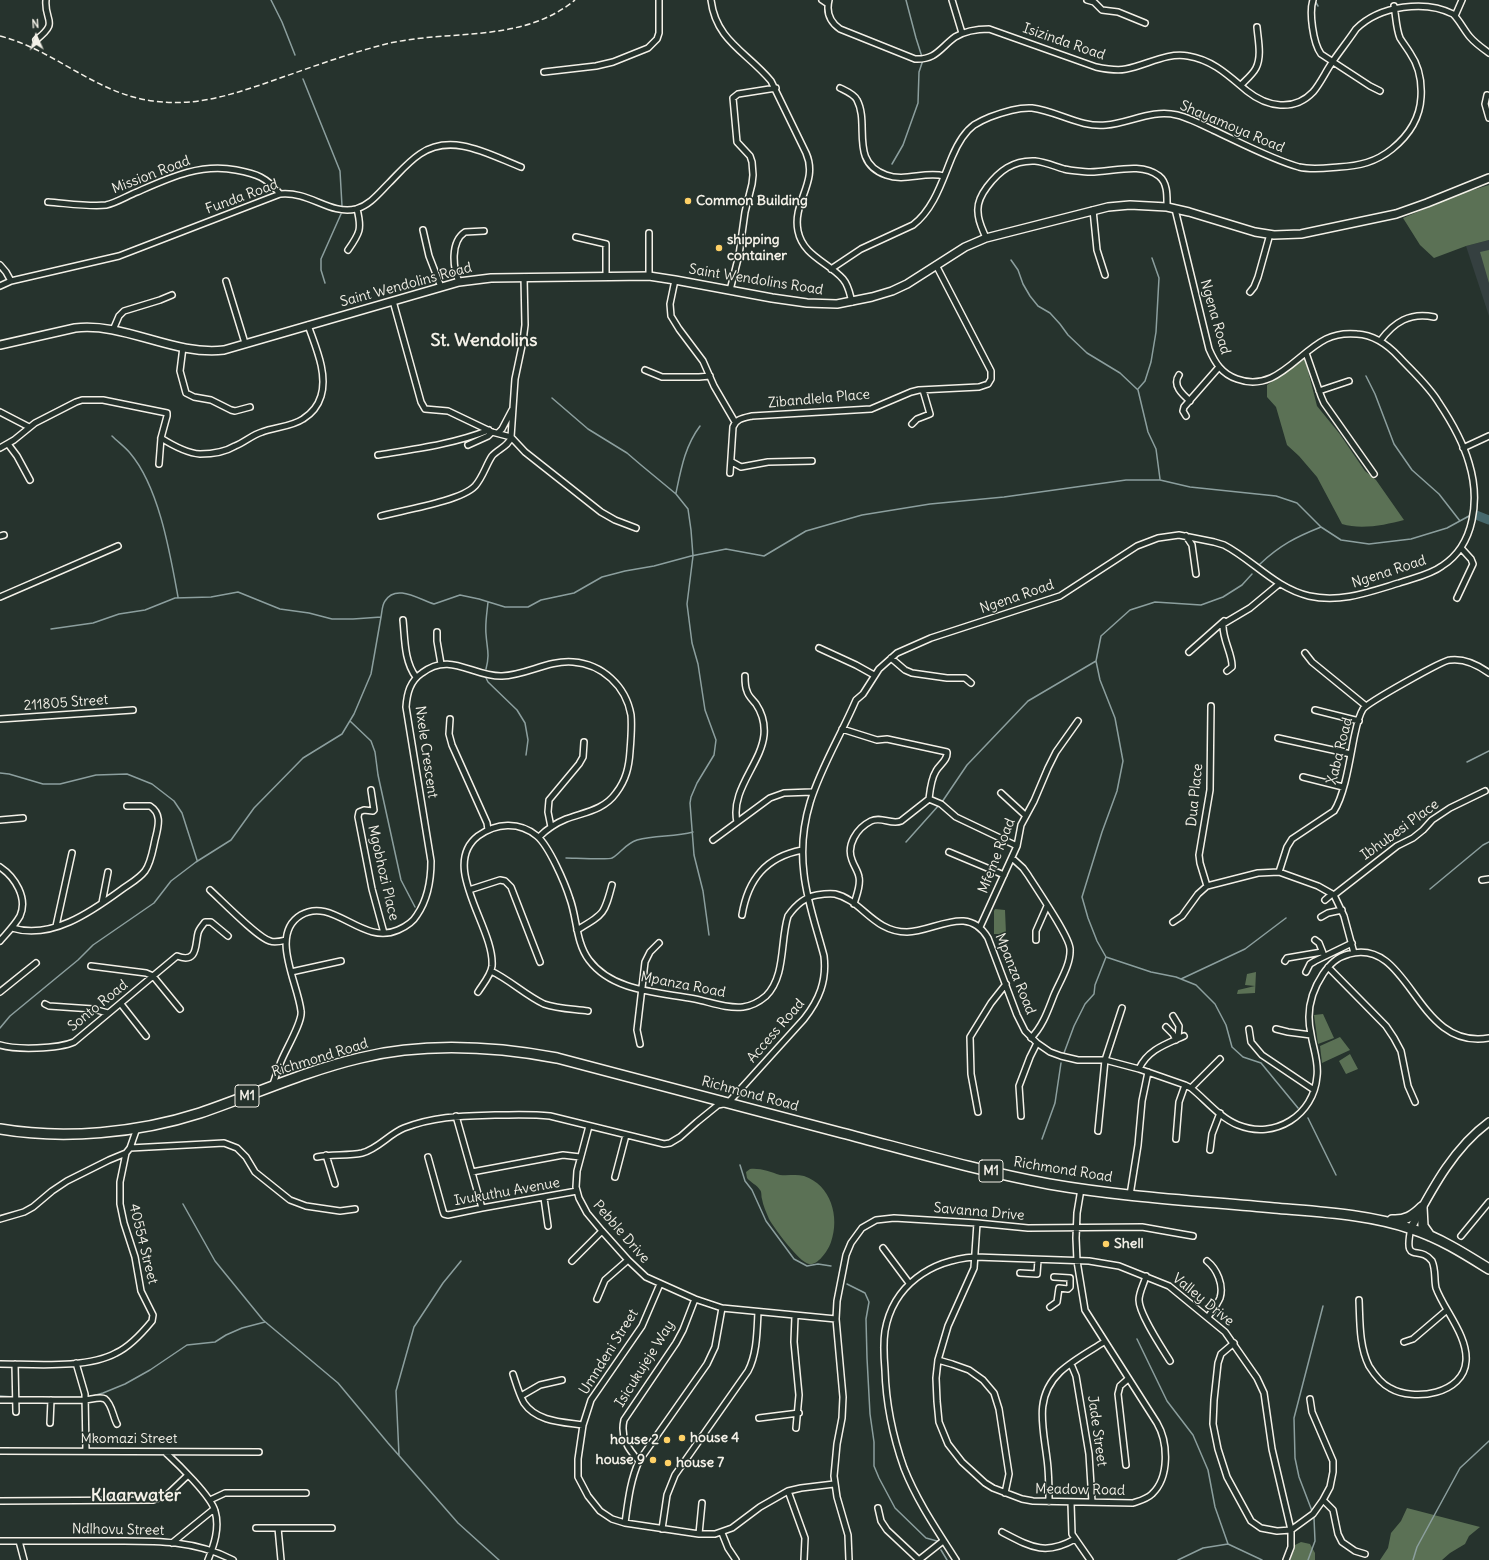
<!DOCTYPE html>
<html>
<head>
<meta charset="utf-8">
<style>
  body { margin:0 }
  #map { position:relative; width:1489px; height:1560px; overflow:hidden; background:#26332d; font-family:Delius,sans-serif }
  canvas { display:block }
  .north { position:absolute; left:16px; top:16px; width:40px; height:40px; -webkit-text-stroke:3px #26332d; paint-order:stroke; rotate:357deg; font-size:11px; font-weight:700; line-height:16px; text-align:center; color:#f4f1e8 }
  .north::after { content:''; display:block; margin:auto; width:14px; height:18px; background:#f4f1e8; clip-path:polygon(50% 0,100% 100%,50% 72%,0 100%) }
</style>
</head>
<body>
<div id="map">
<canvas width="1489" height="1560"></canvas>
<div class="north">N</div>
</div>
<script>
const g = document.querySelector('canvas').getContext('2d');
g.lineJoin = 'round';
function fill(path, color) {
  g.fillStyle = color;
  g.fill(path, 'evenodd');
}
function stroke(path, color, width, dash) {
  g.strokeStyle = color;
  g.lineWidth = width;
  g.lineCap = dash ? 'butt' : 'round';
  g.setLineDash(dash || []);
  g.stroke(path);
}
function label(font, color, halo, rows, align = 'center') {
  g.font = font + ' Delius,sans-serif';
  g.lineWidth = 3;
  g.setLineDash([]);
  g.textBaseline = 'middle';
  g.strokeStyle = halo;
  g.fillStyle = color;
  for (const [text, x, y, turn = 0] of rows) {
    g.save();
    g.translate(x, y);
    g.rotate((+turn || 0) * Math.PI / 180);
    g.textAlign = isNaN(turn) ? turn : align;
    if (halo) g.strokeText(text, 0, 0);
    g.fillText(text, 0, 0);
    g.restore();
  }
}
fill(new Path2D(`
  M1489,240V316L1466,246Z`), '#354040');
fill(new Path2D(`
  M1489,185V240L1466,246L1434,258L1420,245L1403,218L1460,194Z
  M1489,250V283L1480,252Z
  M1305,359L1317,406L1339,433L1365,471L1376,480L1404,520C1385,525 1361,530 1342,524L1317,477L1299,456L1287,445L1276,407L1267,397V385Z
  M995,909L1005,910L1006,934H994V911Z
  M1256,972L1255,993L1237,994L1238,990L1255,986L1245,985L1247,974Z
  M1323,1014L1334,1038L1318,1044L1314,1015Z
  M1340,1037L1350,1050L1322,1063L1320,1046Z
  M1350,1054L1358,1069L1346,1074L1339,1061Z
  M750,1169C761,1168 770,1172 780,1175C788,1176 796,1174 804,1176C831,1185 840,1217 831,1242C829,1249 818,1266 809,1264C799,1262 774,1228 769,1219C766,1212 763,1205 762,1199C761,1196 762,1192 760,1190C757,1185 750,1182 747,1178L746,1172Z
  M1407,1508L1480,1527L1469,1536L1465,1544L1450,1553L1442,1560H1380L1388,1548L1391,1533L1401,1521Z
  M1301,1542L1310,1544L1315,1553V1560H1290L1295,1545Z`), '#5b7155');
stroke(new Path2D(`
  M271,0L282,22L295,55
  M906,0L916,38L922,57
  M1315,1L1318,6
  M303,79L340,171L342,206
  M892,164L903,145L918,103L919,72L923,60
  M1011,260L1018,270L1023,284L1030,296L1038,306L1050,313L1060,324L1068,335L1087,353L1120,373L1138,390L1148,432L1156,449L1160,479
  M325,283L321,270V259L341,214
  M1366,376L1375,394L1394,444L1412,470L1439,494L1460,521
  M1138,389L1145,381L1151,362L1156,332L1159,278L1152,258
  M552,398L588,429L627,453L641,465L676,494L688,509L691,530L693,556L687,604L692,643L698,664L705,710L716,740L714,755L697,783L691,797L690,803L694,855L703,891L709,935
  M112,436C118,442 125,447 130,453C159,487 170,553 178,597
  M676,493C681,469 685,446 700,426
  M1260,564C1280,545 1296,537 1321,527
  M1252,574L1242,585L1223,597L1201,605L1155,602L1130,610L1101,636L1096,661L1100,680L1115,718L1123,761L1117,791L1102,832L1082,897L1088,918L1097,941L1106,957L1151,972L1176,977L1196,985L1215,1004L1226,1025L1232,1047L1243,1057L1261,1063L1298,1108
  M51,629L93,623L119,614L145,610L175,598L211,597L238,592L280,609L309,613L332,619H353L381,617C382,612 382,605 385,601C396,583 420,600 434,604L460,595L479,599L505,607H528L541,600L574,593L602,577L625,571L654,566L691,556L726,549L764,556L806,531L862,515L930,504L1004,497L1126,480H1160L1190,487L1276,496L1297,503L1321,527L1341,540L1369,544L1411,539L1447,528L1469,516
  M486,669C490,654 487,649 486,634C485,623 487,613 488,602
  M486,678L488,682L517,710L525,723L528,740L526,755
  M350,721L371,741L375,752L378,775L401,880L415,907
  M1467,762L1489,751
  M0,773L9,774L43,784H60L96,775L127,774L152,784L174,801L182,813L197,860
  M942,802L967,765L1028,701L1096,661
  M906,842L939,805
  M566,858C573,858 610,860 612,858C621,853 625,844 637,840C656,835 674,837 693,832
  M1430,889L1483,845L1489,842
  M1181,979L1245,949L1286,918
  M0,1028L10,1016L78,960L93,945L154,903L171,881L196,862L231,840L254,808L303,758L342,734L354,714L371,674L381,617
  M1064,1053L1074,1026L1085,1004L1094,994L1095,985L1106,957
  M1308,1118L1336,1175
  M1042,1139L1055,1103L1061,1063
  M740,1165L745,1181L752,1190L766,1221L794,1259L807,1266L818,1264L831,1266
  M183,1204L215,1261L263,1320L338,1383L388,1443L458,1523L499,1560
  M847,1284L865,1293L869,1302L866,1319L867,1358L870,1414L874,1442V1466L879,1478L895,1508L926,1538L937,1541
  M1137,1339L1167,1401L1193,1435L1208,1470L1215,1507L1228,1544
  M0,1396L14,1397
  M18,1397H80
  M89,1397L103,1393L125,1384L150,1370L187,1345L215,1342L226,1335L242,1328L265,1322
  M399,1455L396,1391L414,1327L443,1283L461,1261
  M1312,1511L1299,1477L1295,1458L1294,1418L1323,1306
  M941,1550L947,1560
  M1178,1560L1203,1548L1228,1544L1262,1560
  M1308,1560L1315,1541L1314,1518
  M1413,1560L1417,1547L1460,1468L1489,1441`), '#8c9f9e', 1.5);
stroke(new Path2D(`
  M1476,515L1489,520`), '#47696d', 9);
const street = new Path2D(`
  M711,0C716,41 747,52 771,81L806,153C819,182 792,202 798,231C803,256 828,262 843,279C849,286 850,295 852,302
  M822,0L828,4
  M829,0C826,12 830,22 840,29L915,59C936,60 940,48 955,37C965,31 977,29 989,29L1096,67C1106,69 1116,71 1126,69C1147,65 1167,52 1188,56C1213,60 1229,76 1247,91C1267,107 1294,112 1313,92C1320,84 1325,73 1331,64C1339,52 1348,41 1356,29C1380,5 1426,0 1453,14C1460,21 1464,30 1470,37C1475,43 1482,48 1489,53
  M952,0L962,33
  M1087,0L1094,2L1102,10L1118,12L1145,23
  M1313,0C1309,12 1313,43 1321,54L1370,86L1380,91
  M1455,16L1462,0
  M36,40C60,21 44,22 46,0
  M544,72L596,66L613,62L648,48L657,39L659,33V0
  M1241,85C1246,80 1253,74 1256,68C1262,56 1258,40 1257,27
  M840,88C846,91 854,94 857,100C870,124 849,162 886,175C905,182 925,171 944,176
  M1487,95L1485,104L1489,118
  M48,202C64,203 90,207 106,205C116,203 127,196 137,192C169,178 200,163 236,170C257,174 266,177 280,194
  M1093,210L1097,250L1105,275
  M423,230L429,256L441,287
  M576,237L606,244V276
  M986,238C983,230 978,222 978,212C977,203 981,195 987,187C999,171 1013,160 1035,161C1045,162 1054,166 1064,169C1072,171 1080,171 1088,172C1110,173 1140,161 1159,176C1168,183 1167,197 1167,207
  M348,250C360,233 362,229 357,209
  M0,265L6,272L11,281
  M831,269L861,249L913,225C934,209 942,181 952,157C957,145 963,133 974,125C979,122 985,119 990,117C1003,112 1018,107 1032,108C1057,111 1081,128 1106,125C1130,123 1152,109 1177,115C1189,118 1201,124 1213,130C1239,142 1273,160 1299,167C1312,170 1326,168 1339,167C1359,166 1376,162 1392,149C1408,136 1420,118 1421,97C1422,81 1419,66 1410,53C1407,48 1403,43 1400,38C1396,28 1396,16 1394,6
  M649,276V233
  M675,280L670,304L671,316L679,329L703,361L714,386L735,422
  M226,281L245,343
  M459,282C453,268 450,242 465,232L484,231
  M0,286L11,281L119,256L280,194C310,191 329,215 356,209C370,205 379,193 389,183C399,173 408,162 420,154C452,132 490,155 521,167
  M730,290L739,255L745,212L752,184L753,175L752,162L750,156L737,142L733,98L738,94L776,88
  M1250,292L1254,287L1258,277L1270,234
  M393,301L421,402L425,409L448,411L492,432L511,437L525,452L601,512L615,520L636,528
  M113,330L119,316L124,311L160,300L172,295
  M1380,341C1394,322 1410,312 1434,317
  M183,347L180,371L186,393L194,397L211,400L231,410L235,411L250,407
  M1306,353L1321,396L1324,403L1374,474
  M645,370L662,377H699L710,376
  M1179,375C1172,385 1182,394 1190,401
  M1319,391L1349,381
  M0,412L29,427
  M1186,416L1183,411L1184,407L1219,367
  M912,424L917,419L930,414L923,390
  M498,433L502,429L512,410
  M161,438C172,445 186,453 200,454C212,454 225,452 235,446C245,442 252,435 262,432C275,427 291,427 303,419C311,414 318,406 321,396C328,373 315,346 308,325
  M8,444L17,456L30,480
  M468,445L488,436L492,432
  M0,448L14,440L35,423L76,402L82,400H103L167,413V416L161,438L159,464
  M1463,448L1489,436
  M378,455C415,449 454,444 489,430
  M732,462L741,467L768,462L812,461
  M730,473L733,427C736,419 743,418 752,416L871,409L911,392L919,390L979,387L988,384L991,379V371L936,265
  M381,516C404,510 461,501 475,486C483,477 486,465 492,456C498,449 509,446 511,437L515,379L523,341L525,325L524,277
  M0,536L4,535
  M1186,536L1192,545L1196,574
  M0,597L118,546
  M1457,598L1473,564L1471,559L1461,548
  M403,620C405,639 404,661 416,677
  M437,632V641L441,664
  M819,648L856,665L874,675
  M1189,652L1224,621
  M1305,653L1312,662L1366,706
  M891,658L905,670L912,673L947,678H965L971,683
  M1227,671L1232,667C1233,655 1222,639 1223,624L1250,608L1279,584
  M1315,710L1359,721
  M0,719L133,710
  M450,719L449,734L452,745L487,823L488,830
  M842,729L877,740L887,739L947,752C948,760 940,764 936,771C931,779 930,790 929,799
  M1278,738L1351,754
  M1303,777L1343,787
  M371,790L374,810L373,811L364,810L359,812L358,817L372,889L384,933
  M1001,793L1025,815
  M0,820L23,818
  M737,822C730,790 761,764 764,735C765,724 762,713 756,704C753,700 748,696 747,691C745,687 745,681 745,676
  M551,827L548,812L549,800L579,764L583,757L584,742
  M713,840L770,798L784,793L812,792
  M949,852L1004,875
  M1012,858L1023,868L1028,875C1036,888 1070,937 1070,949C1071,964 1060,981 1054,995C1048,1010 1043,1026 1031,1038
  M0,867C15,877 28,898 20,916C15,925 7,933 0,941
  M1279,872L1287,847L1292,839L1334,811C1345,794 1350,758 1354,738C1356,729 1358,717 1363,709C1367,703 1443,660 1450,660C1465,658 1478,665 1489,673
  M1482,880L1489,879
  M1207,886L1200,863L1199,855L1210,790L1211,706
  M210,890C222,901 258,938 270,941C275,943 282,941 286,940
  M469,890L500,880L505,881L511,887L540,962
  M1334,895L1397,846L1413,838L1423,830L1432,820L1450,808L1485,791
  M1325,900L1332,894
  M102,903L108,872
  M854,904C856,896 861,886 859,877C858,871 854,866 852,860C846,845 857,828 871,821C881,816 891,825 901,821L929,799L941,804L956,817L1017,846
  M742,915C748,879 766,857 802,850
  M1321,917L1328,913L1342,910
  M1173,922L1182,916L1198,894L1207,886L1258,873L1279,872L1318,886L1334,895L1344,916L1354,953
  M56,926L72,853
  M980,927L1017,846L1021,825L1034,801L1048,768L1056,752L1078,721
  M12,928C51,940 91,912 121,890C129,884 139,879 145,871C152,861 153,847 156,836C159,824 161,813 150,806H127
  M577,930C604,914 604,915 612,885
  M1036,940V931L1047,906
  M1315,940L1319,943L1323,953
  M1285,961L1287,958L1322,952
  M91,966L146,973L153,976L180,1009
  M1328,967L1386,1026L1394,1038L1401,1051L1408,1086L1415,1102
  M491,971C510,980 525,995 544,1004C558,1009 574,1009 588,1011
  M291,972L341,961
  M1306,972L1310,964L1315,961L1352,943
  M0,992L36,963
  M478,992C483,984 491,975 492,966C495,928 439,866 478,836C496,823 519,821 537,836C549,846 565,883 570,899C577,918 576,943 589,960C613,992 659,992 695,999C710,1002 727,1009 743,1007C751,1006 759,1002 766,996C786,976 780,941 788,916C795,906 804,897 817,895C823,894 829,893 835,894C862,900 873,932 907,932C936,931 968,904 988,938L1017,1015L1025,1031L1037,1043L1050,1052L1061,1056L1078,1060H1105L1139,1069L1185,1085L1191,1088C1206,1100 1220,1118 1238,1125C1275,1140 1314,1115 1317,1076C1319,1062 1313,1048 1311,1034C1306,1013 1311,992 1323,974C1330,964 1337,957 1349,954C1411,937 1415,1051 1489,1038
  M45,1004L49,1006L93,1009L108,1013
  M121,1004L146,1036
  M1173,1016L1179,1026L1178,1038
  M1166,1027L1173,1034L1176,1040
  M1249,1029L1251,1042L1262,1055L1314,1090
  M1276,1029L1288,1032L1311,1035
  M640,1044L637,1030L645,962L650,952L659,943
  M0,1045C16,1050 58,1049 74,1042L177,956C198,964 195,945 198,933C199,929 202,926 205,922H211L228,936
  M1139,1069C1147,1050 1166,1044 1184,1036
  M272,1087C275,1079 277,1071 280,1064C284,1052 303,1022 301,1011C298,983 269,934 301,915C333,896 362,946 398,930C405,927 413,922 417,915C428,899 431,880 431,861L406,707C407,693 410,681 422,673C450,651 473,677 502,676C527,675 548,660 573,662C602,664 626,686 631,715C632,726 631,739 630,751C629,767 626,780 616,793C604,810 585,812 566,819C556,823 547,829 539,837
  M1191,1088L1220,1059
  M978,1112L971,1074L970,1037L991,1003L1006,984
  M456,1116L482,1208
  M1021,1116L1019,1086L1030,1057L1037,1043
  M589,1126L577,1171L576,1187L579,1198L587,1213L602,1231L628,1260L646,1277L695,1299L722,1308L836,1319
  M1098,1131L1105,1060L1122,1008
  M1176,1139L1179,1102L1185,1085
  M130,1148L224,1143L237,1148L246,1157L255,1172L290,1200L306,1206L340,1211L355,1209
  M1210,1150L1212,1134L1220,1113
  M326,1155L335,1184
  M317,1157C332,1154 348,1156 362,1153C378,1149 389,1134 404,1128C435,1116 462,1116 495,1115C513,1115 531,1114 550,1116L664,1144L670,1143L680,1137L697,1122L718,1105L728,1103L804,1019C819,1000 827,981 824,956C817,929 807,902 804,874C795,804 830,760 856,700L863,694L879,669L897,653L931,638L1060,596L1137,546L1158,538L1179,535L1214,542L1224,545C1253,560 1275,588 1309,596C1341,603 1369,592 1399,583C1413,578 1430,575 1442,566C1475,545 1480,499 1469,463C1463,442 1451,421 1439,403C1429,386 1413,372 1399,357C1388,345 1374,335 1357,334C1346,333 1336,334 1326,339C1296,354 1275,393 1237,379C1222,374 1215,363 1209,349L1175,209
  M428,1157L443,1211L444,1214L448,1215L482,1208L577,1191
  M472,1172L563,1155L580,1157
  M615,1177L626,1135
  M1130,1195L1138,1145L1142,1101L1148,1072
  M544,1198L548,1226
  M0,1219L24,1212L33,1207L52,1191L67,1181L109,1160L126,1153L130,1148L137,1128
  M977,1223L974,1268L948,1326L938,1360L936,1378L937,1401L939,1422L948,1444L962,1462L985,1483L993,1488L1022,1499L1033,1501L1133,1503C1139,1501 1147,1499 1152,1494C1170,1477 1168,1442 1157,1423L1085,1310L1077,1261L1076,1238L1077,1213L1081,1189
  M1461,1236L1489,1202
  M883,1248L909,1283
  M572,1261L602,1231
  M1207,1261C1217,1269 1224,1285 1220,1298C1217,1305 1212,1311 1208,1317
  M1020,1273L1037,1274L1038,1260
  M1146,1276C1144,1284 1139,1292 1139,1300C1139,1314 1162,1348 1170,1361
  M660,1284L642,1326L591,1400L583,1425L578,1459V1477L588,1496L600,1511L612,1519L625,1523L699,1534H715L732,1528L760,1507L788,1491L801,1488L834,1484
  M597,1299L605,1280L628,1260
  M1359,1300C1360,1321 1359,1346 1369,1366C1374,1374 1382,1384 1390,1388C1414,1402 1464,1394 1466,1361C1468,1336 1444,1310 1436,1288C1434,1279 1436,1270 1432,1261C1419,1244 1403,1266 1411,1228
  M1050,1307L1057,1302L1059,1288L1068,1289L1070,1287V1278L1054,1277
  M795,1316L794,1342L799,1395L796,1428
  M1404,1342L1413,1339L1447,1310
  M1234,1343L1221,1354L1218,1363L1214,1400L1213,1424L1218,1449L1227,1477L1251,1521L1261,1528L1277,1531L1291,1530L1313,1514L1323,1500L1330,1487L1333,1472V1461L1312,1412L1310,1399
  M938,1360L952,1364L969,1370L983,1380L994,1393L999,1409L1009,1474L1005,1493
  M76,1363L85,1394L86,1451
  M0,1364C33,1364 87,1369 116,1353C129,1347 143,1332 152,1321L153,1315L141,1291L135,1257L124,1223L120,1204V1182L126,1153
  M15,1364L16,1412
  M1071,1364L1076,1376L1089,1454L1092,1502
  M513,1374C516,1383 519,1394 524,1403C537,1422 563,1422 583,1425
  M521,1396L540,1385L562,1380
  M0,1400C28,1399 56,1401 84,1400C90,1400 100,1396 105,1399C112,1404 113,1417 117,1424
  M759,1418L799,1413
  M50,1423L51,1400
  M0,1451L259,1452
  M165,1452C178,1464 211,1496 215,1511C220,1528 214,1545 208,1560
  M639,1461C628,1449 620,1437 624,1420L676,1343L683,1330L695,1299
  M1126,1465L1118,1394L1120,1386L1128,1379
  M788,1491L805,1538L804,1560
  M210,1500L225,1493H306
  M1323,1500L1333,1510L1338,1534L1342,1542L1355,1551L1365,1554
  M0,1501L153,1500L167,1495L188,1475
  M1049,1502C1049,1487 1049,1473 1047,1459C1043,1426 1034,1397 1060,1372C1073,1360 1090,1351 1104,1342
  M1071,1503L1072,1534L1090,1560
  M878,1508L881,1521L887,1530L919,1560
  M625,1523C628,1502 630,1481 639,1461L707,1364L715,1347L722,1308
  M256,1528H332
  M278,1528L281,1560
  M662,1529L667,1495L675,1475L748,1371C757,1354 757,1332 758,1312
  M1002,1532C1031,1547 1045,1556 1075,1539
  M722,1533L728,1548L736,1560
  M699,1534L702,1503
  M0,1541C34,1541 67,1541 101,1541C147,1541 191,1538 233,1560
  M19,1541L24,1560
  M172,1543L214,1509
  M849,1560L848,1535L837,1497L834,1476L837,1444L842,1418L843,1397L836,1319L837,1301L846,1255L851,1243L862,1228L876,1220L894,1218L977,1223L1028,1228L1142,1227L1193,1236
  M919,1560L943,1541
  M956,1560C937,1530 917,1501 904,1468C893,1437 886,1404 885,1370C884,1358 883,1344 885,1331C893,1285 931,1260 975,1257L1089,1261L1119,1266L1169,1286L1225,1332L1257,1378L1264,1393L1272,1449L1291,1530V1547L1286,1560`);
const secondary = new Path2D(`
  M0,345L75,328C125,322 173,356 224,350L459,282L491,278L649,276L675,280L772,298L807,303L837,304L872,297L892,291L907,284L965,247L986,238L1108,207L1130,205L1167,207L1189,212L1255,232L1274,235L1301,234L1396,214L1427,203L1489,178
  M1411,1228C1431,1191 1453,1148 1489,1122`);
const highway = new Path2D(`
  M0,1129C64,1140 138,1133 200,1113C253,1095 305,1071 360,1058C425,1042 492,1046 557,1058C652,1083 747,1108 842,1133C911,1151 979,1171 1049,1184C1123,1197 1199,1201 1274,1208C1321,1212 1368,1214 1412,1229C1440,1238 1465,1254 1489,1269
  M1422,1207L1423,1226L1430,1236
  M1392,1220C1405,1221 1413,1216 1422,1207`);
stroke(street, '#f4f1e8', 8);
stroke(secondary, '#f4f1e8', 10);
stroke(highway, '#f4f1e8', 12);
stroke(street, '#26332d', 5);
stroke(secondary, '#26332d', 7);
stroke(highway, '#26332d', 9);
stroke(new Path2D(`
  M0,36C55,50 96,94 153,101C194,107 231,95 269,82C306,69 344,55 382,45C446,28 520,45 575,0`), '#f4f1e8', 1.5, [6, 3]);
for (const [x, y, r, color] of [
  [688,201,4,"#ffd166"],
  [719,248,4,"#ffd166"],
  [1106,1244,4,"#ffd166"],
  [682,1438,4,"#ffd166"],
  [667,1440,4,"#ffd166"],
  [653,1460,4,"#ffd166"],
  [668,1463,4,"#ffd166"]
]) {
  const dot = new Path2D();
  dot.arc(x, y, r, 0, 2 * Math.PI);
  g.fillStyle = color;
  g.fill(dot);
  stroke(dot, '#26332d', 1.5);
}
for (const [x, y, w] of [
  [247,1096,24],
  [991,1171,24]
]) {
  const box = new Path2D();
  box.roundRect(x - w / 2, y - 11, w, 22, 3);
  g.fillStyle = '#26332d';
  g.fill(box);
  stroke(box, '#f4f1e8', 1);
}
label('bold 13px', '#f4f1e8', null, [
  ["M1",247,1096],
  ["M1",991,1171]
]);
label('14px', '#f4f1e8', '#26332d', [
  ["Isizinda Road",1064,42,19],
  ["Shayamoya Road",1232,127,23],
  ["Mission Road",151,175,-21],
  ["Funda Road",242,197,-20],
  ["Saint Wendolins Road",756,280,9],
  ["Saint Wendolins Road",406,285,-15],
  ["Ngena Road",1215,317,74],
  ["Zibandlela Place",819,399,-5],
  ["Ngena Road",1389,572,-18],
  ["Ngena Road",1017,597,-19],
  ["211805 Street",66,703,-4],
  ["Xaba Road",1340,751,-76],
  ["Nxele Crescent",426,752,82],
  ["Dua Place",1195,795,-84],
  ["Ibhubesi Place",1400,830,-36],
  ["Mfeme Road",997,856,-69],
  ["Mgobhozi Place",383,873,77],
  ["Mpanza Road",1015,974,68],
  ["Mpanza Road",683,985,11],
  ["Sonto Road",98,1006,-39],
  ["Access Road",776,1031,-49],
  ["Richmond Road",320,1058,-17],
  ["Richmond Road",750,1094,15],
  ["Richmond Road",1063,1170,9],
  ["Ivukuthu Avenue",507,1192,-10],
  ["Savanna Drive",979,1212,5],
  ["Pebble Drive",621,1232,49],
  ["40554 Street",143,1244,76],
  ["Valley Drive",1203,1300,39],
  ["Umndeni Street",609,1352,-58],
  ["Isicukujeje Way",645,1364,-58],
  ["Jade Street",1097,1431,82],
  ["Mkomazi Street",129,1439],
  ["Meadow Road",1080,1490,1],
  ["Ndlhovu Street",118,1530,1]
]);
label('bold 14px', '#f4f1e8', '#26332d', [
  ["Common Building",696,201],
  ["shipping",727,240],
  ["container",727,256],
  ["Shell",1114,1244],
  ["house 4",690,1438],
  ["house 2",659,1440,"right"],
  ["house 9",645,1460,"right"],
  ["house 7",676,1463]
], 'left');
label('bold 18px', '#f4f1e8', '#26332d', [
  ["St. Wendolins",484,341],
  ["Klaarwater",136,1496]
]);
</script>
</body>
</html>
